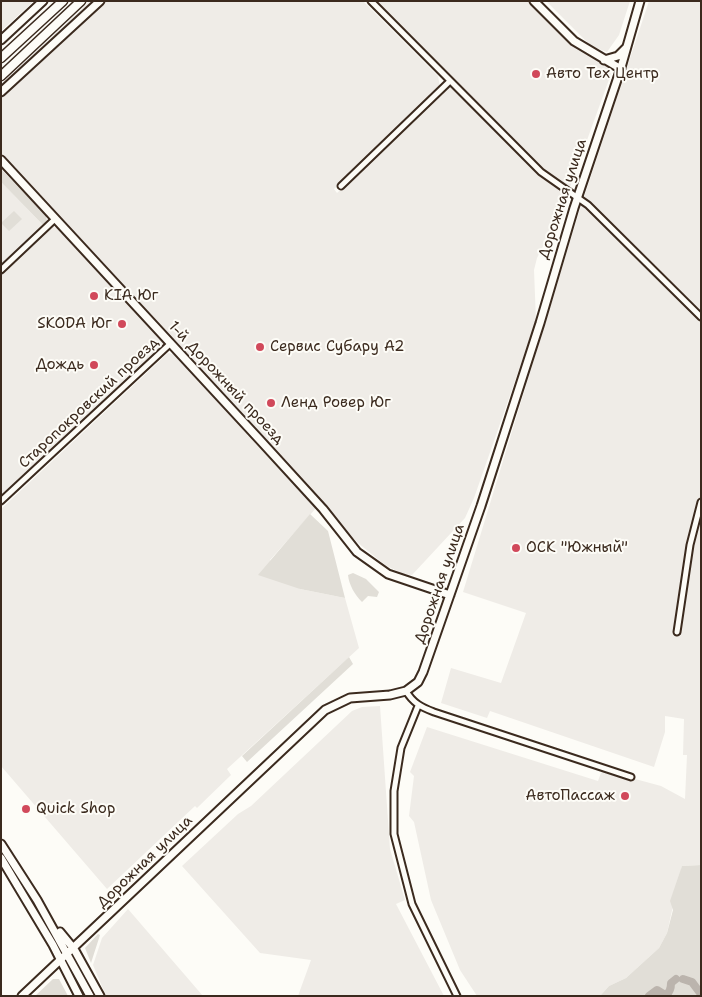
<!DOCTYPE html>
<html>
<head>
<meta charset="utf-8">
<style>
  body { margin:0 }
  #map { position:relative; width:702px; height:997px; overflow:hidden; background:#fdfcf7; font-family:"Shantell Sans",sans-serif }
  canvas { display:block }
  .frame { position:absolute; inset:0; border:2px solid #3b2a1e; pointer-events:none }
</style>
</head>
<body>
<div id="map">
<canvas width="702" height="997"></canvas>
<div class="frame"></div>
</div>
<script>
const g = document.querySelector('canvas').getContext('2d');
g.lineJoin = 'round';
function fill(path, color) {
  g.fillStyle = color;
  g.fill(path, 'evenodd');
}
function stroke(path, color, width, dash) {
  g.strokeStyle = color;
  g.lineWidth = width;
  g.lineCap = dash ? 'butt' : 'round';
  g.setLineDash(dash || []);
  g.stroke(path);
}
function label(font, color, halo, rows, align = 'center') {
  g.font = font + ' "Shantell Sans",sans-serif';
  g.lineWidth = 4;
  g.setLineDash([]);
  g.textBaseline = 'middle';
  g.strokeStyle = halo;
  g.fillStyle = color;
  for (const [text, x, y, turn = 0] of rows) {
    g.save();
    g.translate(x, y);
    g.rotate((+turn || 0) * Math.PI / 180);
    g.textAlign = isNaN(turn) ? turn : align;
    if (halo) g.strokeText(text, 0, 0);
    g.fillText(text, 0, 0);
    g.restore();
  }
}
fill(new Path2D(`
  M1,1H34L1,31Z
  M90,1H363L438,76L440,87L334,189L337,193L455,82L375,1H529L576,49L608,67L611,74L562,209L537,258L534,270L536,321L474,498L465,518L412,575L403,574L385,565L357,542L1,154V84Z
  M546,1H630L619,35L607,52L591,46Z
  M649,1H701V865L682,866L667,933L659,948L626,978L609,986L600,996H477L460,970L431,900L414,822L409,816L414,776L410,772L427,727L598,781L602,770L661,786L685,799L687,755H683L684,719L665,716V732L654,767L490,711L487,718L441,703L451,668L501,683L526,613L463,592L579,212Z
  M1,182L43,225L1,264Z
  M53,227L58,228L162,338L164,345L1,495V274Z
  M168,353L176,355L258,440L317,507L270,560L300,589L345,598L359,648L227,769L231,775L197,808L195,806L107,889L1,766V509Z
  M380,706L390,849L405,900L396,904L444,996H298L311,960L260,953L182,866L238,814L251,806L352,711L362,707Z
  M128,909L203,996H106L93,965L102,938Z`), '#efece7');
fill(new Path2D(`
  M1,169L46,216L47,221L43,225L1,182Z
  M14,211L22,219L9,231L1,223Z
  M310,514L328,531L345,598L300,589L258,575Z
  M353,573L366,579L379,592L377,597L368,596L362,602C355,595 349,585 348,575Z
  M349,657L353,664L247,762L242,756Z
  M701,865V996H600L609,986L626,978L659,948L667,933L673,910L670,901L682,866Z
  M98,934L100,935L91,963L85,948Z
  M53,979H59L68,996H35Z`), '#e1ded7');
stroke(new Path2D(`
  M683,979L692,982L701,994
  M649,996L657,990L665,995C670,993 671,989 671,983L676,979`), '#bbb4ad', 8);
const street = new Path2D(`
  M371,1L541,172L588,205L701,317
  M341,186L450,81
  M1,270L55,219
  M1,501L171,343
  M677,632L690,545L701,502
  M406,691C413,703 421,707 434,712L631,777
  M418,706L401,748L394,791V834L412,904L457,996`);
const secondary = new Path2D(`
  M534,1L574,41L621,69
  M1,40L43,1
  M604,60L618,56L626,48
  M1,92L100,1
  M1,160L259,439L323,509L357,552L388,574L450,595
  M1,844L37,900L90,996
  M1,858L53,945L79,996
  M60,932L74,949L100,996
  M22,996L325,710L350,698L390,695L406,691L418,682L423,672L481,506L540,323L574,208L620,71L640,1`);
const primary = new Path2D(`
  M1,58L63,1
  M1,76L81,1`);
stroke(street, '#3b2a1e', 9);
stroke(secondary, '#3b2a1e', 11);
stroke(primary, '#3b2a1e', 11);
stroke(street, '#fdfcf7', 5);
stroke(secondary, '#fdfcf7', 7);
stroke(primary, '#fdfcf7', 8);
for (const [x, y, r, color] of [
  [536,74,5,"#d1495b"],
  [94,296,5,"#d1495b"],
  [122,324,5,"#d1495b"],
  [260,347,5,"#d1495b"],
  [94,365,5,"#d1495b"],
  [271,403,5,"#d1495b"],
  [516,548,5,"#d1495b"],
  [625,796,5,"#d1495b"],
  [26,809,5,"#d1495b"]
]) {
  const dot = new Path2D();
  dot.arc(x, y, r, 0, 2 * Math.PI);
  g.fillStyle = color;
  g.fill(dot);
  stroke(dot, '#fdfcf7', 2);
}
label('15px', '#3b2a1e', '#fdfcf7', [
  ["Авто Тех Центр",546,74],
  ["KIA Юг",104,296],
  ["SKODA Юг",112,324,"right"],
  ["Сервис Субару А2",270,347],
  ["Дождь",84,365,"right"],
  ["Ленд Ровер Юг",281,403],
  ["ОСК \"Южный\"",526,548],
  ["АвтоПассаж",615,796,"right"],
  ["Quick Shop",36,809]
], 'left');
label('15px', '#3b2a1e', '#fdfcf7', [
  ["Дорожная улица",563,199,-72],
  ["1-й Дорожный проезд",226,383,47],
  ["Старопокровский проезд",89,403,-43],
  ["Дорожная улица",440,584,-71],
  ["Дорожная улица",145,862,-44]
]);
</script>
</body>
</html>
